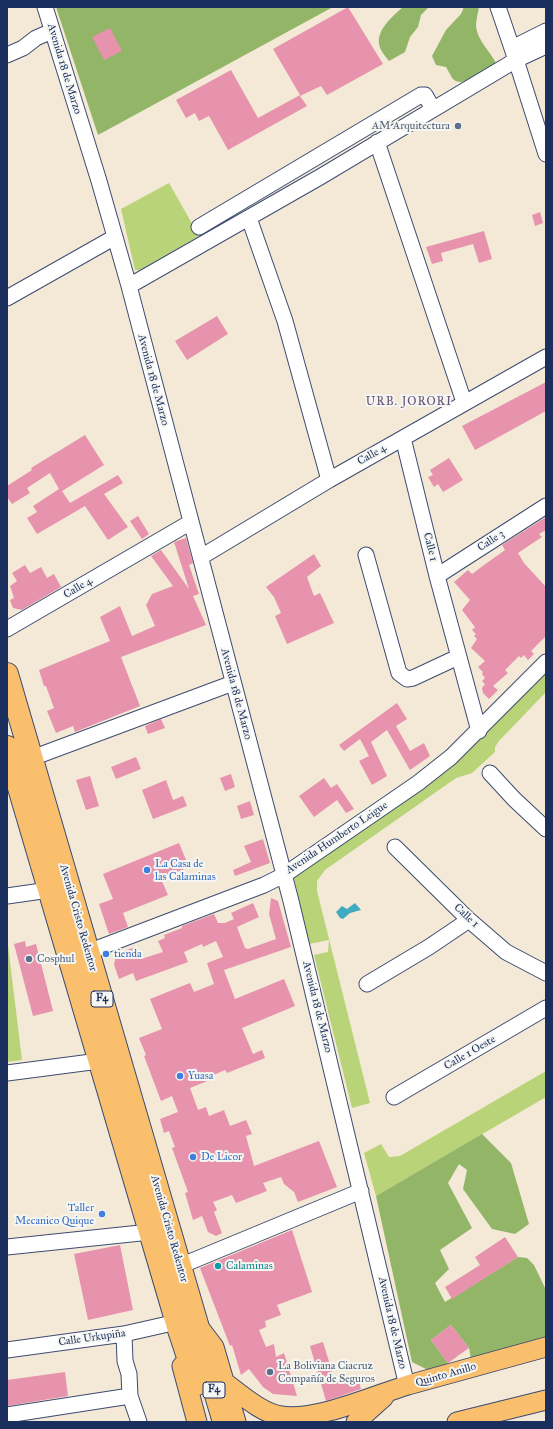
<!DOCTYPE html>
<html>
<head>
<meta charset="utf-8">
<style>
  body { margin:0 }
  #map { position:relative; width:553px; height:1429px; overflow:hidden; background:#f4e9d6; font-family:"IM FELL Great Primer",serif }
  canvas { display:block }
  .frame { position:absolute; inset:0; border:8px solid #1b2f5e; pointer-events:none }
</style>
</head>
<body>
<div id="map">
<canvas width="553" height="1429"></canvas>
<div class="frame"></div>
</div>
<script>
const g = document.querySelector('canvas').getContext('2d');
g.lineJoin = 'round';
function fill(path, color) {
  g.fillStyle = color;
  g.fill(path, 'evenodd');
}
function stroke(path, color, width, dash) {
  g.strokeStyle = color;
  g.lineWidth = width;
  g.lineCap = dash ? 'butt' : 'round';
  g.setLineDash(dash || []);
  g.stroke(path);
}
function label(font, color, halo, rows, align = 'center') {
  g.font = font + ' "IM FELL Great Primer",serif';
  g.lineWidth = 4;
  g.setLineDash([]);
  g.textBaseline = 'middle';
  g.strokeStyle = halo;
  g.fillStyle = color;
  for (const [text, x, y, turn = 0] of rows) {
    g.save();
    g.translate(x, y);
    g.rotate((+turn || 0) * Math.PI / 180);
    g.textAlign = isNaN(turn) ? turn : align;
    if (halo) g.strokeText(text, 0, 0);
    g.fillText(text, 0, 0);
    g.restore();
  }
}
fill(new Path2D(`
  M169,183L199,236L140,270H135L121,209Z
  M546,671V692L499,741L495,747V752L472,773L456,778L325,870L317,881V891L370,1103L352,1108L314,955L328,952L329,940L309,944L293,874L442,772L500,719Z
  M7,937L22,1060L7,1062Z
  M546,1071V1097L376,1196L364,1153L381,1144L389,1157L400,1156Z`), '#b9d378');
fill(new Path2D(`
  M56,7H333L98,135Z
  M403,7H429L421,15L418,27L410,37L405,52L389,61C385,56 380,50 379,44C377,29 393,16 403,7Z
  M464,7H479C478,13 476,20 476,26C477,40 490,51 496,63C488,69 465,88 454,80C451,77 448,70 446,67L436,65L432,56L446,30L461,14Z
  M482,1134L511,1163L529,1224L515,1234L492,1229L463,1189L467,1170L459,1164L448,1183L472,1228L440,1250L449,1269L435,1283L445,1302L518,1257L527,1258L534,1265L546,1290V1337L471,1359L469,1348L451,1325L431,1340L448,1363L446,1366L428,1370L412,1362L376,1196Z`), '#92b568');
fill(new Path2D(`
  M355,903L361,910L350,913L343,919L340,918L336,912L342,906L347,909Z`), '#40abc0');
fill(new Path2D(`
  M348,7L383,64L327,95L321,86L300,96L307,106L228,150L209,116L199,121L195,113L186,118L176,100L231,70L258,118L300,95L273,49Z
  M110,28L122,51L104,60L92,37Z
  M540,212L543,223L535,226L532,215Z
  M484,231L492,259L479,263L473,244L441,253L443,261L432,264L426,247Z
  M217,316L228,334L187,360L175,341Z
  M546,382V411L475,450L462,426Z
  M85,435L104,465L62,491L70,503L118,475L123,483L104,494L128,527L108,540L85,506L37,534L27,518L37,512L33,506L59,489L50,473L27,488L30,493L12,504L7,497V486L32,470L31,468Z
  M449,458L463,480L443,492L438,484L434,487L428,477L433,475L430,470Z
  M138,516L149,534L142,539L130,521Z
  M546,517V530L539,534L542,537L518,553L524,563L546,587V636L531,651L534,654L528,660L524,655L521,658L519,656L505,670L508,673L493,686L498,690L489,699L483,693L482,688L485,684L482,681L485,678L482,674L483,672L478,667L485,661L471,648L477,639L474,636L476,634L472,630L475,627L462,610L470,600L454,582L468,570L472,574L484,565L505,550L502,545Z
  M186,538L193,563L189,565L199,594L193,596L206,625L121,657L140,706L75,732L73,726L56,733L47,711L54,708L46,686H44L39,670L110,641L100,617L120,606L132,636L155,626L146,605L152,594L173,586L151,556L161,550L189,589L174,542Z
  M314,554L321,566L307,577L314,596L320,593L334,623L287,644L275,616L281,613L274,597L266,587Z
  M25,565L30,573L41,567L47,578L54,574L61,587L22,610L13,608L10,600L14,598L10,586L17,581L12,573Z
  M397,703L407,719L396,726L410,751L424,743L430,756L410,770L387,730L371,742L387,776L372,785L359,761L369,756L360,739L344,751L339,745Z
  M161,719L165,728L148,734L145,726Z
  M136,757L141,769L116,779L111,767Z
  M231,774L235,787L225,791L220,778Z
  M90,776L99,806L86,810L76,780Z
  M324,778L331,788L337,784L354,809L346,813L337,800L314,817L299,796Z
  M166,780L173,800L183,796L187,806L153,819L142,790Z
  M250,801L254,815L241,819L237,806Z
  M263,839L270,863L235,876L233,870L251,862L244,846Z
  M179,843L189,867L161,879L168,895L123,913L128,927L109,934L99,904L113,899L103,874Z
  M271,898L278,901L291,947L224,970L235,999L284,979L295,1006L242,1028L253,1054L262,1050L265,1058L227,1073L225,1070L209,1077L210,1080L190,1088L198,1110L206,1107L209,1116L224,1110L230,1126L246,1120L252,1134L246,1136L254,1166L319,1141L337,1187L298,1202L294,1192L284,1184L281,1177L263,1183L267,1191L236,1203L232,1195L213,1202L217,1210L214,1212L222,1233L216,1236L208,1232L202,1216L193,1220L185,1193L188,1192L172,1148L175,1147L169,1131L164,1133L160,1119L178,1112L172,1096L161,1101L144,1056L146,1055L139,1038L162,1029L150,999L190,983L194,992L214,984L207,963L223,957L216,941L203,947L202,944L184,952L188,962L136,981L133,973L119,979L114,965L116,954L135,947L141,959L163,952L158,941L165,938L164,935L182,928V926L214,914L218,923H225L234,919L231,913L253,903L259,917L237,927L245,948L248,949L276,939L269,914Z
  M25,941L26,947L36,944L53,1011L33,1016L14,944Z
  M292,1230L312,1292L277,1305L281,1315L265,1321L266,1327L259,1330L266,1347L274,1344L276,1357L284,1353L297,1396L273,1394L263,1387L249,1369L241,1375L232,1345L230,1346L200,1268Z
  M505,1237L518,1257L452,1299L445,1287L480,1265L475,1257Z
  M120,1245L133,1310L88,1320L74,1254Z
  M451,1325L469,1348L448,1363L431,1340Z
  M323,1342L335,1381L357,1375L361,1389L326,1401L310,1346Z
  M65,1372L68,1396L7,1406V1380Z`), '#e793ad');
const minor = new Path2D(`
  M45,7L99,181L129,286L291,901L407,1386
  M498,7L516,60L546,46
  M512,48L546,31
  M7,55L23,48L36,38L52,31
  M377,142L464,402
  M249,218L285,321L329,480
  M199,227L421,95H425L433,109
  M129,286L320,177L516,60L546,154
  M7,298L115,237
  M403,438L437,576L479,731
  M366,555L399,673L407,679L413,678L458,657
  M201,557L329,480L546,357
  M437,576L546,506
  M7,629L191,522
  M32,758L233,683
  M490,773L514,799L546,829
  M395,847L469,920L506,952L546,973
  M7,896L49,890
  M88,952L264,885L284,875L418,783L451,757L546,662
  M367,984L429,947L469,920
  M7,1073L99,1061
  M394,1097L546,1008
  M7,1247L150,1232
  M180,1266L361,1191
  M7,1350L124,1334L177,1322
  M130,1396L139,1422
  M7,1415L130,1396L129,1374L125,1361L124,1334`);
const major = new Path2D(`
  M198,1326L214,1347L236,1422
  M182,1366L197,1422
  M224,1382C241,1394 261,1413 281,1416C318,1421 372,1396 408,1385C454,1372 500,1360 546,1347
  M356,1422L384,1397
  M457,1422L546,1400`);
const highway = new Path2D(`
  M7,674L197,1324L205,1358L224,1422
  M7,747L179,1330L197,1384`);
stroke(minor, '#3c4b70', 17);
stroke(major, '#3c4b70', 21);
stroke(highway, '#3c4b70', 24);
stroke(minor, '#fff', 15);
stroke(major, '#f9bf6d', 19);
stroke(highway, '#f9bf6d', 22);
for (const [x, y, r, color] of [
  [458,126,4,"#5c6f8a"],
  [147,870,4,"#3f7fe0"],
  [106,954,4,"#3f7fe0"],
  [29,959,4,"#5c6f8a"],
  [180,1076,4,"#3f7fe0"],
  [193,1157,4,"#3f7fe0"],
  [102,1214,4,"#3f7fe0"],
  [218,1266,4,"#0f9aa8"],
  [270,1372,4,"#5c6f8a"]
]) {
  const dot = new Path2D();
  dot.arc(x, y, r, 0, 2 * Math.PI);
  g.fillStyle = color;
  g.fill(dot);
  stroke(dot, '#f6f6f2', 1.5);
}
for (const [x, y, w] of [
  [102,999,22],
  [214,1390,22]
]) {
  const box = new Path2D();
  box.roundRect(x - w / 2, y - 8, w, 16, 3);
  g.fillStyle = '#f6f6f2';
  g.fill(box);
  stroke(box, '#1b2f5e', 1);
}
label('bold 10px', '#1b2f5e', null, [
  ["F4",102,999],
  ["F4",214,1390]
]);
label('11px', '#1b2f5e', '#f6f6f2', [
  ["Avenida 18 de Marzo",64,69,73],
  ["Avenida 18 de Marzo",153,380,75],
  ["Calle 4",372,455,-29],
  ["Calle 3",491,541,-33],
  ["Calle 1",430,547,76],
  ["Calle 4",78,588,-30],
  ["Avenida 18 de Marzo",236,694,75],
  ["Avenida Humberto Leigue",337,838,-34],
  ["Calle 1",466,916,43],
  ["Avenida Cristo Redentor",78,918,74],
  ["Avenida 18 de Marzo",317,1007,76],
  ["Calle 1 Oeste",470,1053,-30],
  ["Avenida Cristo Redentor",169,1229,74],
  ["Avenida 18 de Marzo",392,1323,77],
  ["Calle Urkupiña",92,1338,-8],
  ["Quinto Anillo",446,1375,-16]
]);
label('11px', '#4e5e75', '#f6f6f2', [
  ["AM Arquitectura",450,126,"right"],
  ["Cosphul",37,959],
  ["La Boliviana Ciacruz",278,1366],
  ["Compañía de Seguros",278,1379]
], 'left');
label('11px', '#366cbe', '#f6f6f2', [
  ["La Casa de",155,864],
  ["las Calaminas",155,877],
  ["tienda",114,954],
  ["Yuasa",188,1076],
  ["De Licor",201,1157],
  ["Taller",94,1208,"right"],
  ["Mecanico Quique",94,1221,"right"]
], 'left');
label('11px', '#0d838f', '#f6f6f2', [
  ["Calaminas",226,1266]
], 'left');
g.letterSpacing = '1px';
label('12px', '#62527a', '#f6f6f2', [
  ["URB. JORORI",409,402]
]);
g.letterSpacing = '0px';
</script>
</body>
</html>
